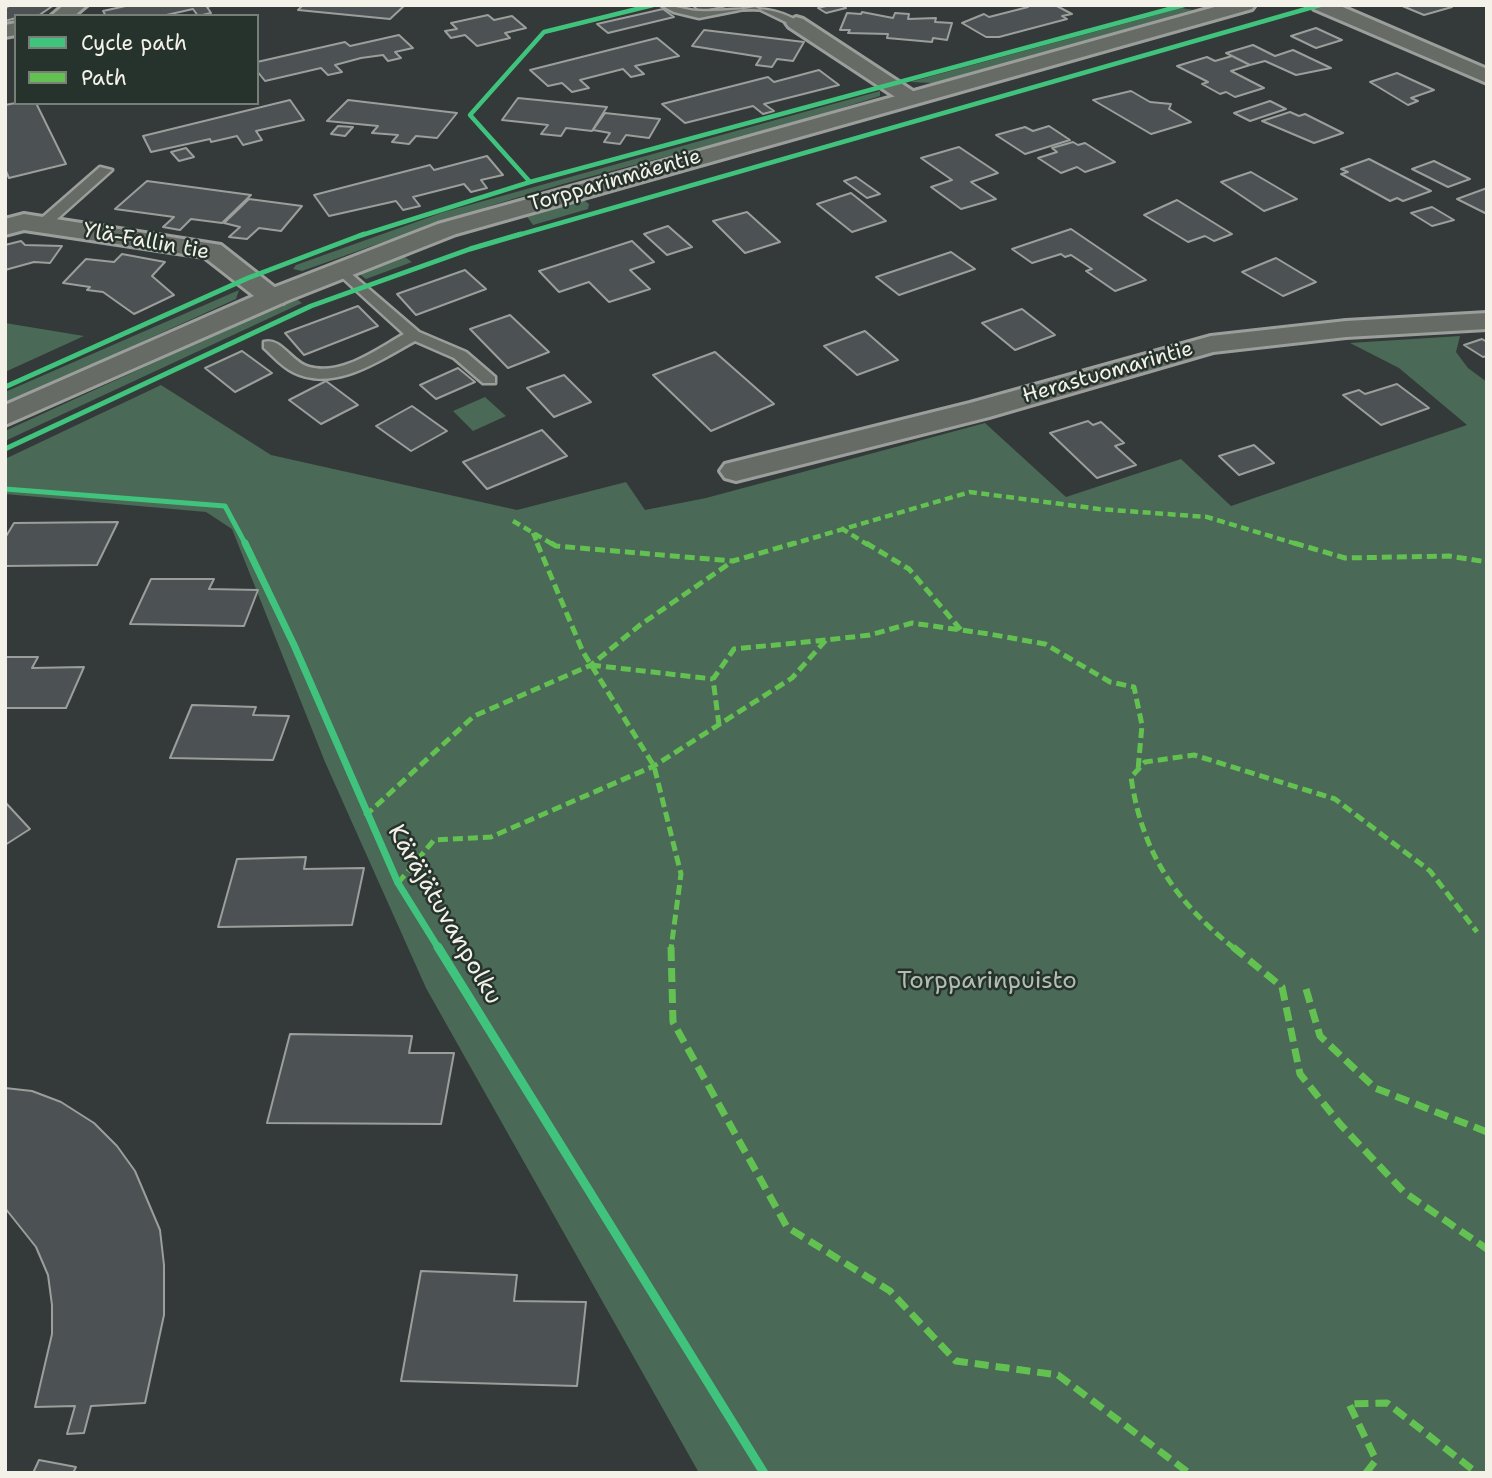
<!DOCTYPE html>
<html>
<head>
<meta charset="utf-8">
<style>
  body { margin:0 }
  #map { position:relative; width:1492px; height:1478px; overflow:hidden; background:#333a39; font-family:"Shantell Sans",sans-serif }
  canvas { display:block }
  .frame { position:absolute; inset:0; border:7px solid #f4f1e8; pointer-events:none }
  .legend { position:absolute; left:14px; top:14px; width:245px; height:91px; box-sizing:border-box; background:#26332d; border:2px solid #787f78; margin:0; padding:9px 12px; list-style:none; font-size:21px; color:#f4f1e8 }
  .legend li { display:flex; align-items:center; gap:14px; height:35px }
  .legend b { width:35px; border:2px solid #787f78 }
</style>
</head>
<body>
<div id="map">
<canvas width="1492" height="1478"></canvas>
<div class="frame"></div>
<ul class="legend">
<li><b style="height:9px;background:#40c37c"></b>Cycle path</li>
<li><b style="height:9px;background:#63c152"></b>Path</li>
</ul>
</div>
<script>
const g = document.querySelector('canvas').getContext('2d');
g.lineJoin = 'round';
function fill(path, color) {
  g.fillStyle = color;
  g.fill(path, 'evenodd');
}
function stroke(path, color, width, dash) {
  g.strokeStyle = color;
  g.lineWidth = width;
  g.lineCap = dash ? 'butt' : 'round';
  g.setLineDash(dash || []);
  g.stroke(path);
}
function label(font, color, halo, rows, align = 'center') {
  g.font = font + ' "Shantell Sans",sans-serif';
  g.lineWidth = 5;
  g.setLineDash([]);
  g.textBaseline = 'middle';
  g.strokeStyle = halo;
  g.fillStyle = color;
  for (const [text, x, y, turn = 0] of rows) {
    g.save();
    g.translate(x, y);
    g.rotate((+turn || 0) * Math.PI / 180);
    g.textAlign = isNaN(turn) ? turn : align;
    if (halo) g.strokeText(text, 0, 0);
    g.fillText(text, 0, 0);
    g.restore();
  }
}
fill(new Path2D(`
  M1182,8L1193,10L933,83L910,82Z
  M880,91V96C776,130 669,155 563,184C475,209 388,240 302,271L293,269L296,265L444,212Z
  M582,199L589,204L588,209L533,225L526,215Z
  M402,255L412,262L366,279L356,272Z
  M239,290L236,299L5,404V392Z
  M295,298L302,303L5,441V431Z
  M5,323L84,336L5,372Z
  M1460,336L1456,352L1468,368L1487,382V1473H699L426,988L325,762L232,529L206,512L5,494V459L161,385L271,455L517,510L626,482L645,510L706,498L985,423L1066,497L1181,459L1231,506L1467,425L1399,368L1350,343Z
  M485,397L506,416L473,431L453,411Z`), '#4a6956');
const building = new Path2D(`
  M10,5H54L38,16H16V18L5,21V9Z
  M130,5H214L207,7L211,13L198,16L193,9L162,16H106L103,11Z
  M293,5H405L390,19L298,10L302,6Z
  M692,5H731L700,12Z
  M830,5H841L846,8L826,13L818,8Z
  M1025,5H1055L1072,14L1062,16L1067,19L999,37H986L962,23L984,14L989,17L1028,7Z
  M1400,5H1449L1452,7L1424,15Z
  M663,9L674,17L608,33L597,24Z
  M862,12L893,18L895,13L909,14L908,19L936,18L935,22L952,23L947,40L933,38L932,42L887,38L888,34L848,33L850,30H840L847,13L861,14Z
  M488,15L494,20L512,16L526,28L505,33L510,38L477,46L465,35L451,38L445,31L457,29L451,23Z
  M1316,28L1342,40L1316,48L1291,36Z
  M704,30L804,42L793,61L777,59L772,67L756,65L761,57L692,46Z
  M399,35L413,48L395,52L401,58L388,61L383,55L361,58L335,65L342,72L328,75L321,68L265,81L257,71V62L345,42L350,46Z
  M657,38L679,56L635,66L644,74L631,77L623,69L580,80L589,88L572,92L562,83L548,86L530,70Z
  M1253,45L1275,56L1293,50L1331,68L1296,75L1265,61L1250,65L1226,53Z
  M1232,56L1250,65L1231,71L1264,88L1235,97L1226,92L1220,94L1202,84L1208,82L1177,66L1207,57L1215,61Z
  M819,70L839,85L764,104L774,111L763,114L753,106L685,123L662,104L768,77L774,82Z
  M1397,73L1434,90L1411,98L1418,101L1408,105L1370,82Z
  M1131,91L1150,102L1171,104L1169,109L1191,122L1151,134L1093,100Z
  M518,98L607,107L592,131L566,128L561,136L541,134L548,125L502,120Z
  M290,100L304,120L256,131L262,140L243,145L237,136L211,142L210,139L151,152L143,136Z
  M348,100L457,113L437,138L416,136L409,144L392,142L398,135L372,133L378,126L327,121Z
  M1270,101L1286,109L1250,121L1234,113Z
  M16,103H36L66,164L9,178L5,169V105Z
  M1290,112L1299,116L1305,114L1343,133L1314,143L1262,121Z
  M605,113L660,119L649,138L626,135L620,144L604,142L610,133L593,130Z
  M338,126L353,127L345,136L331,134Z
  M1049,126L1070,140L1025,154L996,135L1025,127L1033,131Z
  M1073,142L1078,145L1085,143L1115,162L1085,172L1077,167L1061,173L1038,158L1057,152L1052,148Z
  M959,147L998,173L971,182L996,199L961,209L931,187L952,180L921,158Z
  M186,148L194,157L179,161L171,152Z
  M487,156L503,175L481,180L487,188L471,192L464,184L413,197L420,206L403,210L396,201L329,216L314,195L430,165L434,170Z
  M1369,159L1431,191L1403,201L1397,198L1390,201L1341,174L1348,172L1341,169Z
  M1434,161L1470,179L1448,187L1412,169Z
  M1251,172L1297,199L1264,211L1221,182Z
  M856,177L880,194L867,198L844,181Z
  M147,181L251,195L222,223L191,219L180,230L163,227L174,217L115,209Z
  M1487,188V214L1457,199Z
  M851,193L886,221L852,232L817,204Z
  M249,199L302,206L281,231L259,228L247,239L229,237L240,227L224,223Z
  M1177,200L1232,234L1214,241L1205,236L1188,242L1144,215Z
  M1432,207L1454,220L1432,226L1411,213Z
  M747,212L780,242L745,253L713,221Z
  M668,226L692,247L667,255L644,234Z
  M1071,229L1146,280L1115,291L1086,271L1092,269L1071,255L1065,257L1061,254L1032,263L1012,249Z
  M21,241L25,245L62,246L50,263L34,262L5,270V245Z
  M632,241L654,262L630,270L650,289L609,302L589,282L559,292L539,271Z
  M951,252L975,269L899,295L876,277Z
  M122,254L165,262L152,276L174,295L134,314L103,292L87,290L90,287L63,283L86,259L114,262Z
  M1276,258L1316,282L1283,296L1242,272Z
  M465,270L486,289L416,315L397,294Z
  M358,306L378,326L304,355L285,333Z
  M1022,309L1055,335L1015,350L982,323Z
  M510,315L549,352L508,368L470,329Z
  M865,331L898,360L857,375L824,346Z
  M1482,339L1487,342V356L1483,357L1464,345Z
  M242,351L272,373L235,392L205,368Z
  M715,352L774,404L711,431L653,375Z
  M458,368L475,382L436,399L420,385Z
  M564,375L591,402L554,417L527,388Z
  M326,381L358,405L321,424L289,400Z
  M1397,384L1429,408L1381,425L1343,395L1359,390L1365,394Z
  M412,406L447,431L411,451L376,426Z
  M1088,421L1093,425L1101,422L1124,443L1115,446L1136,465L1097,478L1050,433Z
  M542,430L567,456L487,489L463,462Z
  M1254,445L1274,463L1239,475L1219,456Z
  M118,522L97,565L5,566V538L14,523Z
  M151,579H214L209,589L258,590L244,626L130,624Z
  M5,657H38L32,668L84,667L66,708H5Z
  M192,705L256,707L253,715L289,716L273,760L170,758Z
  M5,802L30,829L5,845Z
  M306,857L304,869L364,868L352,925L218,927L237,859Z
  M290,1034L412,1036L409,1053H454L441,1124L267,1123Z
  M5,1088L32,1091L61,1102L94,1123L117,1146L135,1171L160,1230L164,1265V1315L145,1403L91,1406L84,1433L67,1434L75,1406L35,1407L52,1334V1305L48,1275L36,1247L5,1208Z
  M421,1271L517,1275L514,1301L586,1302L577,1386L401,1381Z
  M39,1460L76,1467L73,1473H33Z`);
fill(building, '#4c5254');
stroke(building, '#9b9e9b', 2);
const service = new Path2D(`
  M661,5C675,5 686,11 699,11C739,13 764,0 801,23L792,25L755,7L699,18L674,12Z
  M100,167L112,170L47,228H37V222Z
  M341,265L419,332L466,352L495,377V383H483L454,358L415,341C380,360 334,393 293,372C282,367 273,356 264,348V342C281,337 292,363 309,367C342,376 377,349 404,334L336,272L334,269Z`);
const minor = new Path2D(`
  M64,5H87L74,16H51Z
  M796,17L803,19L922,97L919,102H903L789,27L786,23Z
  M16,23V35L5,37V25Z
  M24,214L221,245L287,297L283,303H263L204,257L24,230L5,235V219Z
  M1487,313V329L1346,337L1213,352L989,417L736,481L725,478L720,471L725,464L970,403L1211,336L1346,321Z`);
const tertiary = new Path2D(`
  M1222,5H1255L1252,9L456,234L289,300L5,425V405L270,289L438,224Z
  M1311,5H1338L1487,69V83L1314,9Z`);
stroke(service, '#9b9e9b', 5);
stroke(minor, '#9b9e9b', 6);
stroke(tertiary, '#9b9e9b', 6);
fill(service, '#676b66');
fill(minor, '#676b66');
fill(tertiary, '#676b66');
stroke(new Path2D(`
  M513,521L554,545
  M841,528L868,545
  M533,533L538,545
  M789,545L970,492L1099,509L1207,517L1300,545`), '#63c152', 4.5, [8, 4.5]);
stroke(new Path2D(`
  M537,543L583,652L654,766L681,874L671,949
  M551,543L556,546L733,561L795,543
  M866,543L909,569L961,630
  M1294,543L1345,558L1449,556L1487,562
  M591,665L713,679
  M719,725L713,679L734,649L826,640
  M365,816L474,716L591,665L640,625L733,561
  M398,883L434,840L491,837L654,766L792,678L826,640L870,635L912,623L989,634L1045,644L1110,682L1134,687L1142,725L1138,770
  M1235,949C1175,901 1142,853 1131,777L1145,762L1194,755L1335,799L1430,871L1477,932`), '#63c152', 5, [10, 5]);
stroke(new Path2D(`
  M671,947L673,1022L787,1227L890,1291L956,1361L1058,1375L1189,1473
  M1233,947L1282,987L1300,1074L1340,1124L1404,1192L1487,1249
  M1306,989L1320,1036L1375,1088L1487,1132
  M1366,1473L1376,1460L1349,1404L1387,1403L1477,1473`), '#63c152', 7, [14, 7]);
stroke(new Path2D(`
  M530,182L470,115L544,32L653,5
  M359,236L530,182L1184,5
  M515,236L1320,5`), '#40c37c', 4.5);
stroke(new Path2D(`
  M5,387L248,278L364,234
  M5,449L311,306L470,249L521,234
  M5,489L225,506L246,545`), '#40c37c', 5);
stroke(new Path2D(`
  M245,543L294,645L398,883L439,949`), '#40c37c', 7);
stroke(new Path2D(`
  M438,947L764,1473`), '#40c37c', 9);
label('21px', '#f4f1e8', '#26332d', [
  ["Torpparinmäentie",615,181,-16],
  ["Ylä-Fallin tie",146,242,10],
  ["Herastuomarintie",1108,373,-16]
]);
label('24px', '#f4f1e8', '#26332d', [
  ["Käräjätuvanpolku",444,915,60]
]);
label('24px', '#b2bdaf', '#26332d', [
  ["Torpparinpuisto",987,982]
]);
</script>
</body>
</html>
